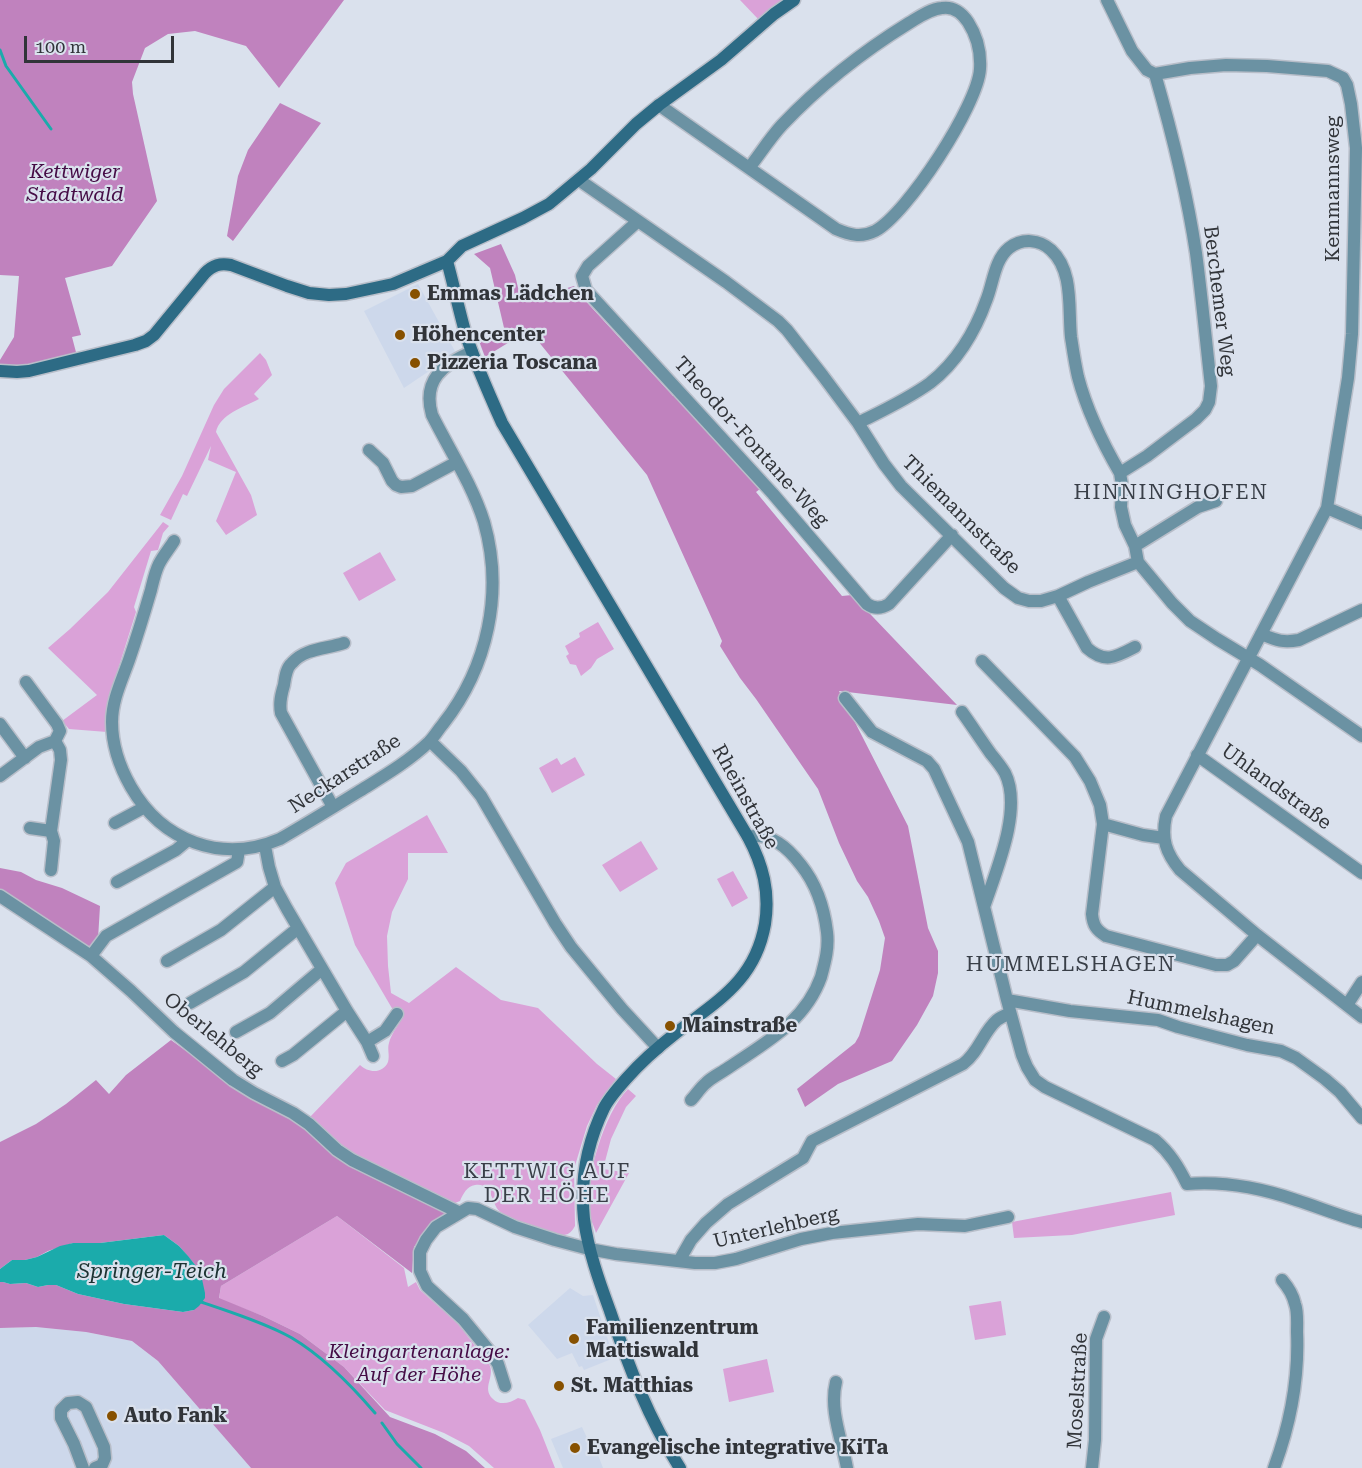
<!DOCTYPE html>
<html>
<head>
<meta charset="utf-8">
<style>
  body { margin:0 }
  #map { position:relative; width:1362px; height:1468px; overflow:hidden; background:#dae1ed; font-family:"Roboto Serif",serif }
  canvas { display:block }
  .scale { position:absolute; left:24px; top:36px; width:150px; height:27px; box-sizing:border-box; border:3px solid #313439; border-top:0; padding-left:8px; font-size:18px; line-height:21px; white-space:nowrap; color:#313439; -webkit-text-stroke:4px #dae1ed; paint-order:stroke }
</style>
</head>
<body>
<div id="map">
<canvas width="1362" height="1468"></canvas>
<div class="scale">100 m</div>
</div>
<script>
const g = document.querySelector('canvas').getContext('2d');
g.lineJoin = 'round';
function fill(path, color) {
  g.fillStyle = color;
  g.fill(path, 'evenodd');
}
function stroke(path, color, width, dash) {
  g.strokeStyle = color;
  g.lineWidth = width;
  g.lineCap = dash ? 'butt' : 'round';
  g.setLineDash(dash || []);
  g.stroke(path);
}
function label(font, color, halo, rows, align = 'center') {
  g.font = font + ' "Roboto Serif",serif';
  g.lineWidth = 4.5;
  g.setLineDash([]);
  g.textBaseline = 'middle';
  g.strokeStyle = halo;
  g.fillStyle = color;
  for (const [text, x, y, turn = 0] of rows) {
    g.save();
    g.translate(x, y);
    g.rotate((+turn || 0) * Math.PI / 180);
    g.textAlign = isNaN(turn) ? turn : align;
    if (halo) g.strokeText(text, 0, 0);
    g.fillText(text, 0, 0);
    g.restore();
  }
}
fill(new Path2D(`
  M418,284L456,353L404,388L364,311Z
  M570,1288L583,1296L593,1295L614,1358L584,1370L582,1366L579,1367L572,1353L557,1359L528,1325Z
  M36,1327L86,1332L132,1341L158,1361L251,1468H0V1328Z
  M582,1427L588,1440L592,1439L603,1468H563L551,1439Z`), '#cdd8eb');
fill(new Path2D(`
  M740,0H786L759,20Z
  M260,353L266,360L272,375L254,394L259,399C244,407 220,414 216,432L251,495L257,515L226,535L216,521L236,472L208,460L211,446L187,496L183,494L171,520L160,515L182,476L214,405L224,389Z
  M163,522L169,526L163,533L158,550L151,551L134,607L136,612L110,695L107,732L69,729L62,721L97,695L48,648L70,629L108,592Z
  M380,552L396,580L359,601L343,573Z
  M598,622L614,649L597,659L591,668L581,676L576,665L570,664L566,656L569,654L565,646L580,637L579,633Z
  M575,757L585,775L552,793L539,768L557,758L561,765Z
  M427,815L448,853H408V879L392,912L387,936L388,966L391,993L409,1003L456,967L501,1000L538,1008L597,1064L616,1079L597,1105L587,1126L574,1169L575,1226C572,1231 570,1234 564,1235C555,1236 510,1219 502,1213C490,1206 494,1182 475,1185C467,1186 463,1194 460,1201L455,1203H450L359,1158L329,1135L310,1117L360,1065C368,1073 383,1074 388,1062C390,1055 387,1049 389,1043C391,1035 396,1028 400,1022L355,945L335,883L346,863Z
  M641,841L658,869L620,892L602,865Z
  M733,871L748,898L732,907L717,879Z
  M628,1089L636,1096L626,1107L611,1139L603,1169L629,1173L596,1233C594,1226 590,1219 589,1211C585,1178 604,1113 628,1089Z
  M1171,1192L1175,1215L1072,1235L1014,1238L1012,1222Z
  M337,1216L404,1268L408,1287L416,1282L420,1290C432,1301 446,1312 458,1324C465,1332 471,1341 478,1350C482,1354 486,1359 489,1364C496,1376 481,1388 493,1399C500,1406 510,1403 518,1398L525,1400L540,1430L555,1468H494L469,1446L444,1433L385,1410L344,1367L300,1334L263,1316L219,1299L221,1286Z
  M1001,1301L1006,1335L975,1340L969,1306Z
  M767,1359L774,1392L729,1402L723,1369Z`), '#daa2d8');
fill(new Path2D(`
  M0,0H344L279,88L246,46L195,31L168,34L145,48L132,82L133,94L157,201L112,266L65,278L81,335L72,337L77,356L28,368L0,367V360L14,337L19,276L0,275Z
  M280,103L321,123L233,241L227,236L238,176L248,150Z
  M501,244L515,275L519,292L557,291L574,286L581,296L673,396L675,393L760,489L756,492L842,596L852,595L957,705L839,691L908,826L928,928L938,951V973L933,996L917,1025L892,1061L838,1084L805,1107L797,1089L855,1043L859,1036L880,970L885,938L879,921L868,897L857,881L839,843L818,789L756,699L740,678L720,646L722,641L647,475L529,330L485,357L479,341L505,332L490,268L474,254Z
  M0,868L21,872L36,880L62,888L100,906L98,939L90,949L77,940L0,891Z
  M171,1040L233,1085L446,1212L429,1227L414,1247L412,1273L337,1216L221,1286L219,1298L263,1316L300,1334L344,1367L390,1417L435,1434L466,1451L485,1468H251L158,1361L132,1341L86,1332L36,1327L0,1328V1282H3L10,1284L26,1283L38,1287L48,1285H56L78,1294L124,1304L183,1312L194,1310L196,1266L179,1246L164,1235L100,1243H73L48,1251L37,1257L25,1260H12L0,1269V1142L36,1124L66,1104L96,1080L109,1094L126,1075Z`), '#c082be');
fill(new Path2D(`
  M164,1235L179,1246L188,1256L196,1266L202,1279L205,1293V1298L199,1306L194,1310L183,1312L124,1304L78,1294L56,1285H48L38,1287L26,1283L10,1284L3,1282H0V1269L12,1260H25L37,1257L60,1246L73,1243H100Z`), '#1babab');
stroke(new Path2D(`
  M0,50L6,66L51,129
  M201,1302C228,1311 268,1324 292,1338C324,1357 351,1385 375,1413
  M382,1423L397,1444L421,1468`), '#1babab', 3);
const street = new Path2D(`
  M1107,0L1132,51L1147,70L1155,74L1190,68L1226,65L1267,66L1328,71L1343,78L1347,85L1351,104L1356,148L1352,334L1348,378L1327,508L1166,816C1161,839 1166,853 1180,870L1257,935L1362,1017
  M659,105L836,229C850,235 861,238 875,231C907,214 978,105 980,69C981,53 977,36 968,22C962,13 953,6 942,8C930,9 919,17 909,23C862,52 820,85 782,125C770,138 760,154 749,168
  M579,180L726,282L778,321L787,330L823,376L858,423L884,464L901,486L1004,588L1018,598L1029,601H1041L1058,596L1088,582L1138,562
  M637,222L588,266L582,276L586,290L773,494L867,604C874,609 881,609 889,604L952,535
  M858,423C882,411 908,399 930,383C956,363 975,332 986,301C993,285 994,260 1009,248C1022,238 1039,239 1051,250C1074,271 1068,309 1071,337C1073,350 1075,364 1078,377C1087,411 1102,442 1120,473
  M369,450L383,463L392,481L396,485L401,487L412,486L457,462
  M1327,508L1362,523
  M174,541C169,549 163,556 159,564C155,572 153,582 151,590C144,614 137,637 129,660C122,680 112,700 112,722C112,746 119,766 131,787C162,841 221,864 280,839C306,824 332,808 358,792C382,777 408,762 429,742C434,737 438,730 443,724C488,667 504,592 484,522C472,484 450,451 432,415C422,380 443,364 472,352
  M1135,546L1198,507L1216,501
  M1138,562L1135,546L1125,525L1121,507L1122,485L1120,473L1147,456L1196,419L1205,410L1209,402L1211,386C1206,342 1202,298 1196,253C1187,193 1172,133 1155,74
  M1138,562L1172,603L1190,621L1217,639L1260,665L1362,736
  M1058,596L1087,648C1105,664 1116,657 1135,647
  M1261,634C1276,640 1282,643 1299,640L1362,610
  M982,661L1075,757L1090,781L1100,805L1103,824L1092,914C1093,925 1096,930 1106,936L1216,965H1227L1234,961L1257,935
  M26,682L57,724L60,731L55,741
  M845,698L872,732L927,761L934,769L968,842L1007,1000L1022,1055L1027,1067L1035,1080L1045,1087L1155,1140C1170,1153 1178,1166 1187,1184C1224,1181 1261,1188 1296,1200C1318,1207 1340,1216 1362,1222
  M962,712C972,726 981,740 991,754C996,760 1001,766 1005,773C1023,809 996,871 984,907
  M0,724L25,758
  M430,741L461,771L481,796L555,923L571,947L622,1009L658,1048
  M1197,755L1362,873
  M0,776L39,747L55,741L60,750L61,760L51,831L54,841L51,870
  M333,807L281,713C279,703 281,695 284,685C285,678 286,668 292,663C305,648 327,649 344,643
  M115,823L145,807
  M1103,824L1143,835L1164,838
  M30,828L51,831
  M265,846L269,867L275,887L287,909L347,1011L367,1042L373,1056
  M117,882L176,850L188,840
  M0,896L91,956L131,991L174,1032L233,1080L254,1093L293,1113L309,1124L337,1150L352,1160L458,1212
  M91,956L106,936L237,862L239,850
  M167,961L221,930L275,887
  M1007,1000L1070,1011L1158,1020L1178,1027L1247,1045L1281,1051L1296,1058L1325,1079L1340,1092L1362,1118
  M190,1003L244,972L297,929
  M1347,1005L1362,982
  M236,1032L270,1013L322,969
  M367,1042L385,1031L397,1014
  M282,1061L293,1055L347,1011
  M691,1100C696,1095 700,1088 706,1083C712,1077 721,1073 728,1068C766,1042 805,1022 821,977C825,962 829,948 827,932C824,907 817,885 801,865C788,848 771,832 748,837
  M679,1261L691,1240L706,1223L728,1204L803,1158L812,1141L963,1064C979,1052 983,1032 997,1020C1001,1017 1006,1015 1010,1013
  M836,1382C829,1410 842,1440 847,1468
  M505,1386L498,1364L491,1353L463,1319L427,1286L420,1271V1252L426,1240L436,1227L468,1208L477,1209L515,1227L555,1240L589,1249L616,1254L695,1263H715L736,1259L801,1239L832,1233L918,1224L965,1226L1008,1217
  M83,1468L74,1444L61,1418V1410L68,1403L78,1402L86,1407L104,1447L105,1458L102,1465L95,1468
  M1092,1468L1095,1440L1096,1339L1104,1317
  M1274,1468C1290,1425 1299,1378 1297,1332C1297,1323 1298,1312 1295,1304C1293,1295 1288,1287 1282,1280`);
const secondary = new Path2D(`
  M447,261C454,286 459,311 466,335C476,365 489,394 502,423L748,837C763,865 770,892 765,924C755,981 717,1001 676,1033C658,1047 641,1062 626,1079C618,1088 609,1098 604,1108C587,1143 580,1180 584,1219C588,1250 599,1281 610,1311C628,1365 649,1420 680,1468
  M0,371L17,372L29,371L135,345L146,341L154,335L205,273C213,265 220,263 231,265L287,286L309,293L329,295L346,294L393,284L447,261L462,246L523,218L549,204L591,169L636,124L659,105L721,60L774,14L794,0`);
stroke(street, '#b8bec9', 15);
stroke(secondary, '#b8bec9', 15);
stroke(street, '#6b92a3', 12);
stroke(secondary, '#2d6b85', 12);
for (const [x, y, r, color] of [
  [415,294,6,"#875100"],
  [400,335,6,"#875100"],
  [415,363,6,"#875100"],
  [670,1026,6,"#875100"],
  [574,1339,6,"#875100"],
  [559,1386,6,"#875100"],
  [112,1416,6,"#875100"],
  [575,1448,6,"#875100"]
]) {
  const dot = new Path2D();
  dot.arc(x, y, r, 0, 2 * Math.PI);
  g.fillStyle = color;
  g.fill(dot);
  stroke(dot, '#dae1ed', 2);
}
label('italic 20px', '#450c46', '#dae1ed', [
  ["Kettwiger",75,172],
  ["Stadtwald",75,195],
  ["Kleingartenanlage:",419,1352],
  ["Auf der Höhe",419,1375]
]);
label('20px', '#313439', '#dae1ed', [
  ["Kemmannsweg",1333,189,-90],
  ["Berchemer Weg",1219,301,83],
  ["Theodor-Fontane-Weg",751,442,48],
  ["Thiemannstraße",961,515,45],
  ["Neckarstraße",345,774,-33],
  ["Uhlandstraße",1276,787,36],
  ["Rheinstraße",745,797,61],
  ["Hummelshagen",1201,1013,12],
  ["Oberlehberg",213,1035,39],
  ["Unterlehberg",776,1228,-13],
  ["Moselstraße",1078,1391,-87]
]);
label('bold 20px', '#313439', '#dae1ed', [
  ["Emmas Lädchen",427,294],
  ["Höhencenter",412,335],
  ["Pizzeria Toscana",427,363],
  ["Mainstraße",682,1026],
  ["Familienzentrum",586,1328],
  ["Mattiswald",586,1351],
  ["St. Matthias",571,1386],
  ["Auto Fank",124,1416],
  ["Evangelische integrative KiTa",587,1448]
], 'left');
g.letterSpacing = '1.5px';
label('21px', '#393f48', '#dae1ed', [
  ["HINNINGHOFEN",1171,493],
  ["HUMMELSHAGEN",1071,965],
  ["KETTWIG AUF",547,1172],
  ["DER HÖHE",547,1196]
]);
g.letterSpacing = '0px';
label('italic 21px', '#1c3232', '#dae1ed', [
  ["Springer-Teich",152,1272]
]);
</script>
</body>
</html>
